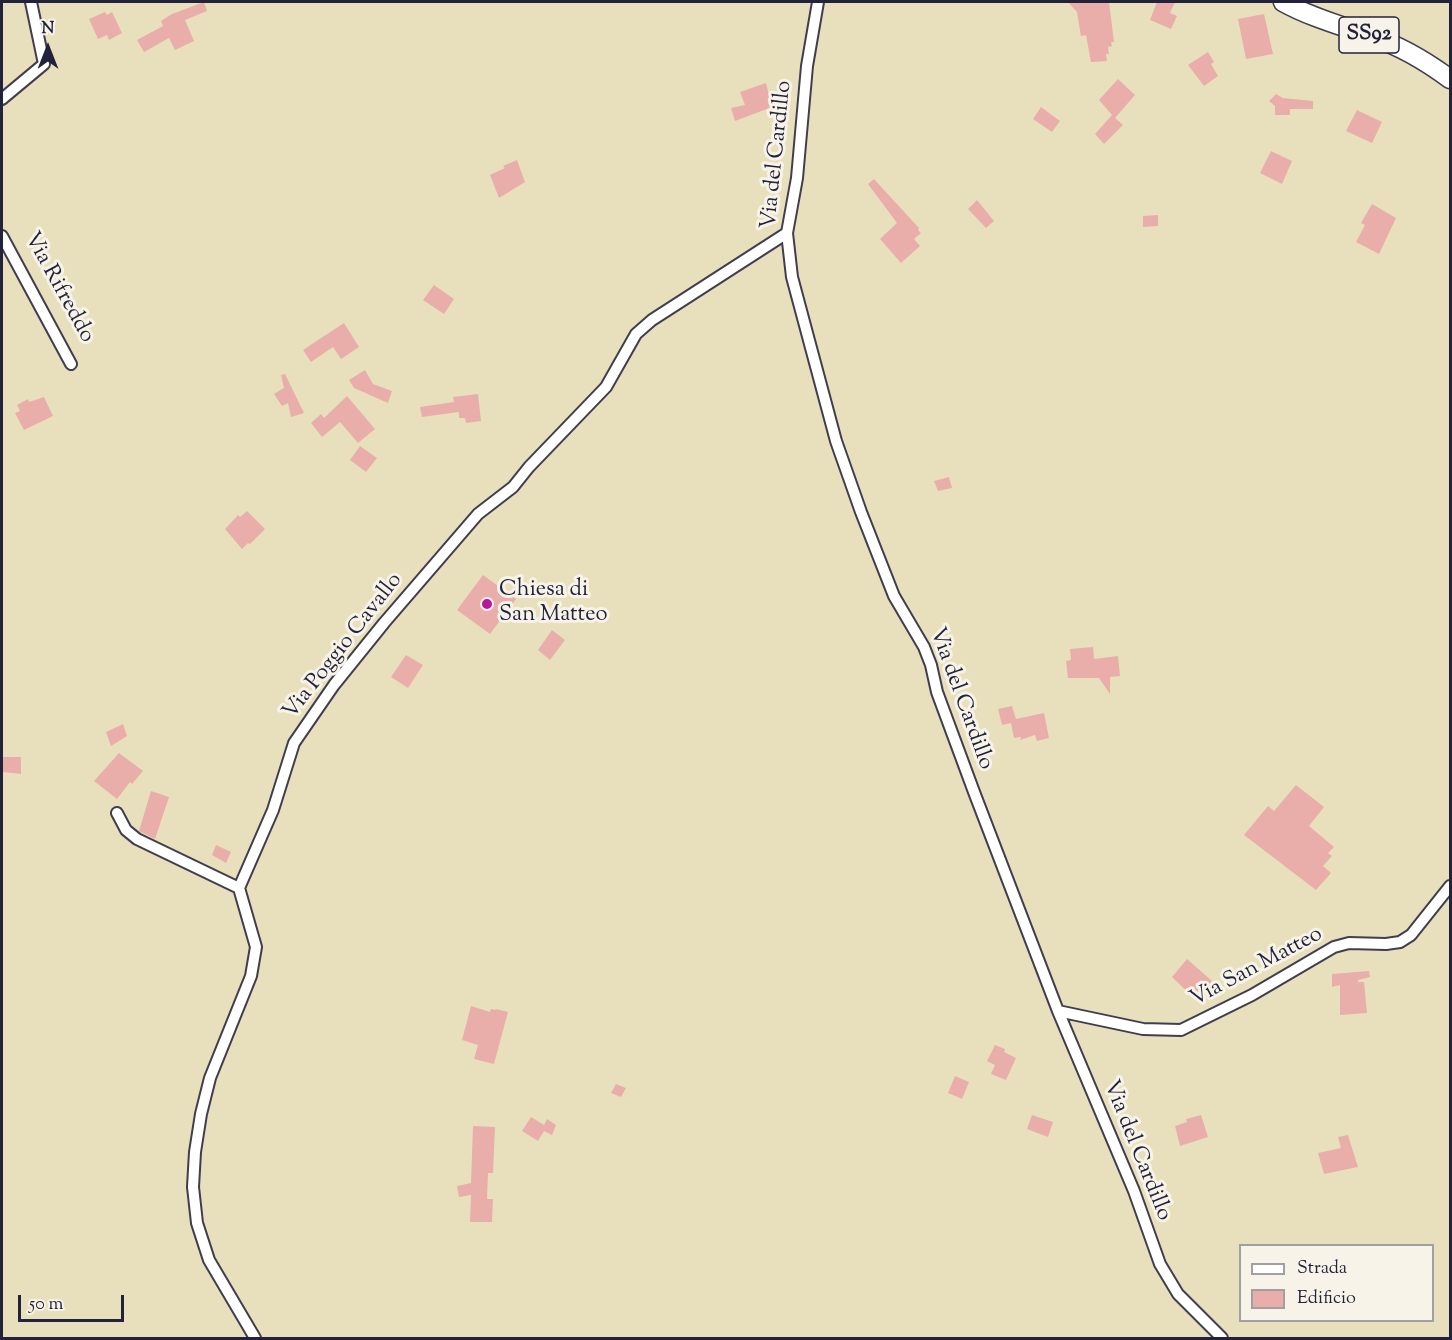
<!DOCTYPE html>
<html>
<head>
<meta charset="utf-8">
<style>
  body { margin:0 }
  #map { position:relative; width:1452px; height:1340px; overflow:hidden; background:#e8e0bc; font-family:"Sorts Mill Goudy",serif }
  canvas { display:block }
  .frame { position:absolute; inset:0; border:3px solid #22223b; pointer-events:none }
  .legend { position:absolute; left:1239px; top:1244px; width:195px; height:78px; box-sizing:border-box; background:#f7f3e8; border:2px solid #a29fa3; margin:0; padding:8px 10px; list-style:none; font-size:18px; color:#22223b }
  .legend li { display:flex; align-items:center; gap:12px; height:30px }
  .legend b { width:30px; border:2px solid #a29fa3 }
  .north { position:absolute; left:18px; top:18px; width:60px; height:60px; -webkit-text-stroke:4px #f7f3e8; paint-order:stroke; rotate:0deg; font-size:16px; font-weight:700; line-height:24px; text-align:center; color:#22223b }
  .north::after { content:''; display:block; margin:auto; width:21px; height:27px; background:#22223b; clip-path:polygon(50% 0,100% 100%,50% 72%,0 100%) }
  .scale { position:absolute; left:18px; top:1295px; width:106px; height:27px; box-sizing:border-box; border:3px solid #22223b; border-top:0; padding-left:8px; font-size:18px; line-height:21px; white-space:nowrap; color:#22223b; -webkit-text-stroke:4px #f7f3e8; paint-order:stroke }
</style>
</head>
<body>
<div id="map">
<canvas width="1452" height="1340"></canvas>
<div class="frame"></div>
<ul class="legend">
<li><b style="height:8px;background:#fff"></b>Strada</li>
<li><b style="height:16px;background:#e9aeaa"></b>Edificio</li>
</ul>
<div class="north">N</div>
<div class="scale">50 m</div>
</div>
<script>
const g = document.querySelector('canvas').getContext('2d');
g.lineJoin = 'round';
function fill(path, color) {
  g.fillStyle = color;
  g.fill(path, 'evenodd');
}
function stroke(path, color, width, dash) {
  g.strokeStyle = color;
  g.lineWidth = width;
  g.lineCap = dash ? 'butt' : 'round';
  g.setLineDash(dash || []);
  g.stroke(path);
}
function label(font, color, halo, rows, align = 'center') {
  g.font = font + ' "Sorts Mill Goudy",serif';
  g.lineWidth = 6;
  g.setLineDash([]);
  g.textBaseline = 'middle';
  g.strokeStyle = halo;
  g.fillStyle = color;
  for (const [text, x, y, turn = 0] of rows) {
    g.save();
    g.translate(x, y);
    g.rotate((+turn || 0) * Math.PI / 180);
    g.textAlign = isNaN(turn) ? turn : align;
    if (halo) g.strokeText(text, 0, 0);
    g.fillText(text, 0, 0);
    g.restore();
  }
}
fill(new Path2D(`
  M204,2L207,11L185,20L194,41L175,50L169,38L144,52L137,40L163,26L161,21L172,14Z
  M1068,2H1109L1114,42H1111L1112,46L1108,47L1109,54H1106L1107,61L1091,62L1086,35L1081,36L1077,12Z
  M1157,2H1175L1170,13L1177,16L1171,29L1150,20Z
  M105,12L107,15L112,12L122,33L109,40L107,35L98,39L89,19Z
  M1264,14L1273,54L1246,59L1238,19Z
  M1208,52L1214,62L1211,64L1218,76L1204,86L1188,65Z
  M1118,79L1135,95L1115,118L1123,125L1104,144L1095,134L1112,115L1099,100Z
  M766,83L772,107L735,121L731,108L745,105L740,92Z
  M1276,94L1283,98L1313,101V109H1290V115H1275V106L1269,101Z
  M1041,107L1060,121L1052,132L1033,119Z
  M1357,110L1382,122L1372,143L1346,131Z
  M1271,151L1292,161L1282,184L1260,173Z
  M517,160L525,182L499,198L490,175L505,168L503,166Z
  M874,179L919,228L918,230L921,233L914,239L920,246L901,263L880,239L897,223L868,184Z
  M977,200L994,221L986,228L968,209Z
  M1372,204L1396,218L1379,254L1356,242L1365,225L1361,223Z
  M1158,215V226L1143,227V216Z
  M434,285L454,299L444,314L423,300Z
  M344,323L359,347L341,359L333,347L311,362L303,350Z
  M365,370L373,384L392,391L388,403L354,388L349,380Z
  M285,374L304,413L291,417L288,403L282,406L274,394L284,388L281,375Z
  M478,394L481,421L466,423L465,418H459V412L422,417L420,407L454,402L453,397Z
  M347,396L375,429L358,443L340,422L322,437L311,423L321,414L324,418Z
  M44,397L53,416L24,430L15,413L20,411L17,405L28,399L29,402Z
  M360,446L377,458L366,472L350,460Z
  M949,477L952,488L938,491L934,481Z
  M247,511L265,529L250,544L248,543L242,549L225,529L238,515L240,517Z
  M483,575L516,599L490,634L457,610Z
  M552,630L565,640L550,660L538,650Z
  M1093,647L1094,659L1118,656L1120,676L1110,677V694L1099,678H1068L1066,661L1071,660L1070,649Z
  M406,655L423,665L408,688L391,677Z
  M1012,706L1016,719L1044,713L1049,738L1037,741L1035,735L1020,740L1021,737L1014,738L1011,723L1002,725L998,709Z
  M123,724L127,736L111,746L106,732Z
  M119,753L143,771L132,784L130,782L117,799L94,781Z
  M3,757H21V774L3,772Z
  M1296,785L1324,807L1309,826L1334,847L1328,853L1332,856L1323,866L1331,873L1316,890L1244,835L1268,806L1274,811Z
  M151,791L169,797L155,839L139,831Z
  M216,845L231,852L226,863L212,855Z
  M1187,959L1212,981L1196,1000L1172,977Z
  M1369,971L1370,977L1358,980V982H1364L1367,1013L1340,1015V985L1332,987V974Z
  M471,1006L490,1012L491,1009L495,1010L496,1009L508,1012L494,1064L474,1059L478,1045L462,1040Z
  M995,1045L1005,1049L1004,1052L1016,1058L1006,1080L991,1074L995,1065L987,1061Z
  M955,1076L969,1082L962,1099L948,1093Z
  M616,1084L626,1088L621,1097L611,1093Z
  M1032,1115L1053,1122L1048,1137L1027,1129Z
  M1201,1115L1208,1137L1180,1146L1175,1126L1187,1122L1186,1119Z
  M531,1117L544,1125L547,1119L556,1125L552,1135L544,1131L538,1141L522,1131Z
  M473,1126L495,1127L493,1173H488L487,1199H493L492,1222H470L471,1195L459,1197L457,1186L471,1183Z
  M1348,1135L1358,1167L1324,1174L1318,1153L1341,1148L1338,1137Z`), '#e9aeaa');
const minor = new Path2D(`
  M818,2L807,66L797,178L787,233L792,277L836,441L861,512L894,596L924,647L931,665L937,692L974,792L1058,1011L1134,1191L1160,1264L1178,1294L1222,1338
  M2,99L44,64L31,2
  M2,236L71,364
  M117,813L126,830L137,839L239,888
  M1058,1011L1143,1029L1181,1030L1252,995L1334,947L1349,943L1386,944L1400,942L1411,935L1450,886
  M255,1338L209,1260L197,1223L193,1187L195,1152L201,1114L210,1078L251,976L256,947L239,888L273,810L294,743L334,685L384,623L478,514L513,487L529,467L606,387L636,334L652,320L787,233`);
const primary = new Path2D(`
  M1283,2C1312,18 1343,26 1373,37C1400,46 1427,62 1450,79`);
stroke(minor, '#403e4e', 14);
stroke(primary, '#403e4e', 21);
stroke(minor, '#fff', 10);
stroke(primary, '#fff', 18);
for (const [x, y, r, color] of [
  [487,604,6,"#b5179e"]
]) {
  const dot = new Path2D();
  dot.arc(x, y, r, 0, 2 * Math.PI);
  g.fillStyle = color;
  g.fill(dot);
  stroke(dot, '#f7f3e8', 2);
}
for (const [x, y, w] of [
  [1369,35,60]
]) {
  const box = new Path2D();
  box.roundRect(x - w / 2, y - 18, w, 36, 4.5);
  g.fillStyle = '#f7f3e8';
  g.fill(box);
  stroke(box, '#22223b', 1.5);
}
label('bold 21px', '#22223b', null, [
  ["SS92",1369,35]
]);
label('22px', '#22223b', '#f7f3e8', [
  ["Via del Cardillo",778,155,-84],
  ["Via Rifreddo",58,288,61],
  ["Via Poggio Cavallo",344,647,-52],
  ["Via del Cardillo",960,699,70],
  ["Via San Matteo",1257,968,-28],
  ["Via del Cardillo",1136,1151,68]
]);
label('22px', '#22223b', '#f7f3e8', [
  ["Chiesa di",499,591],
  ["San Matteo",499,616]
], 'left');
</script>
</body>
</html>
